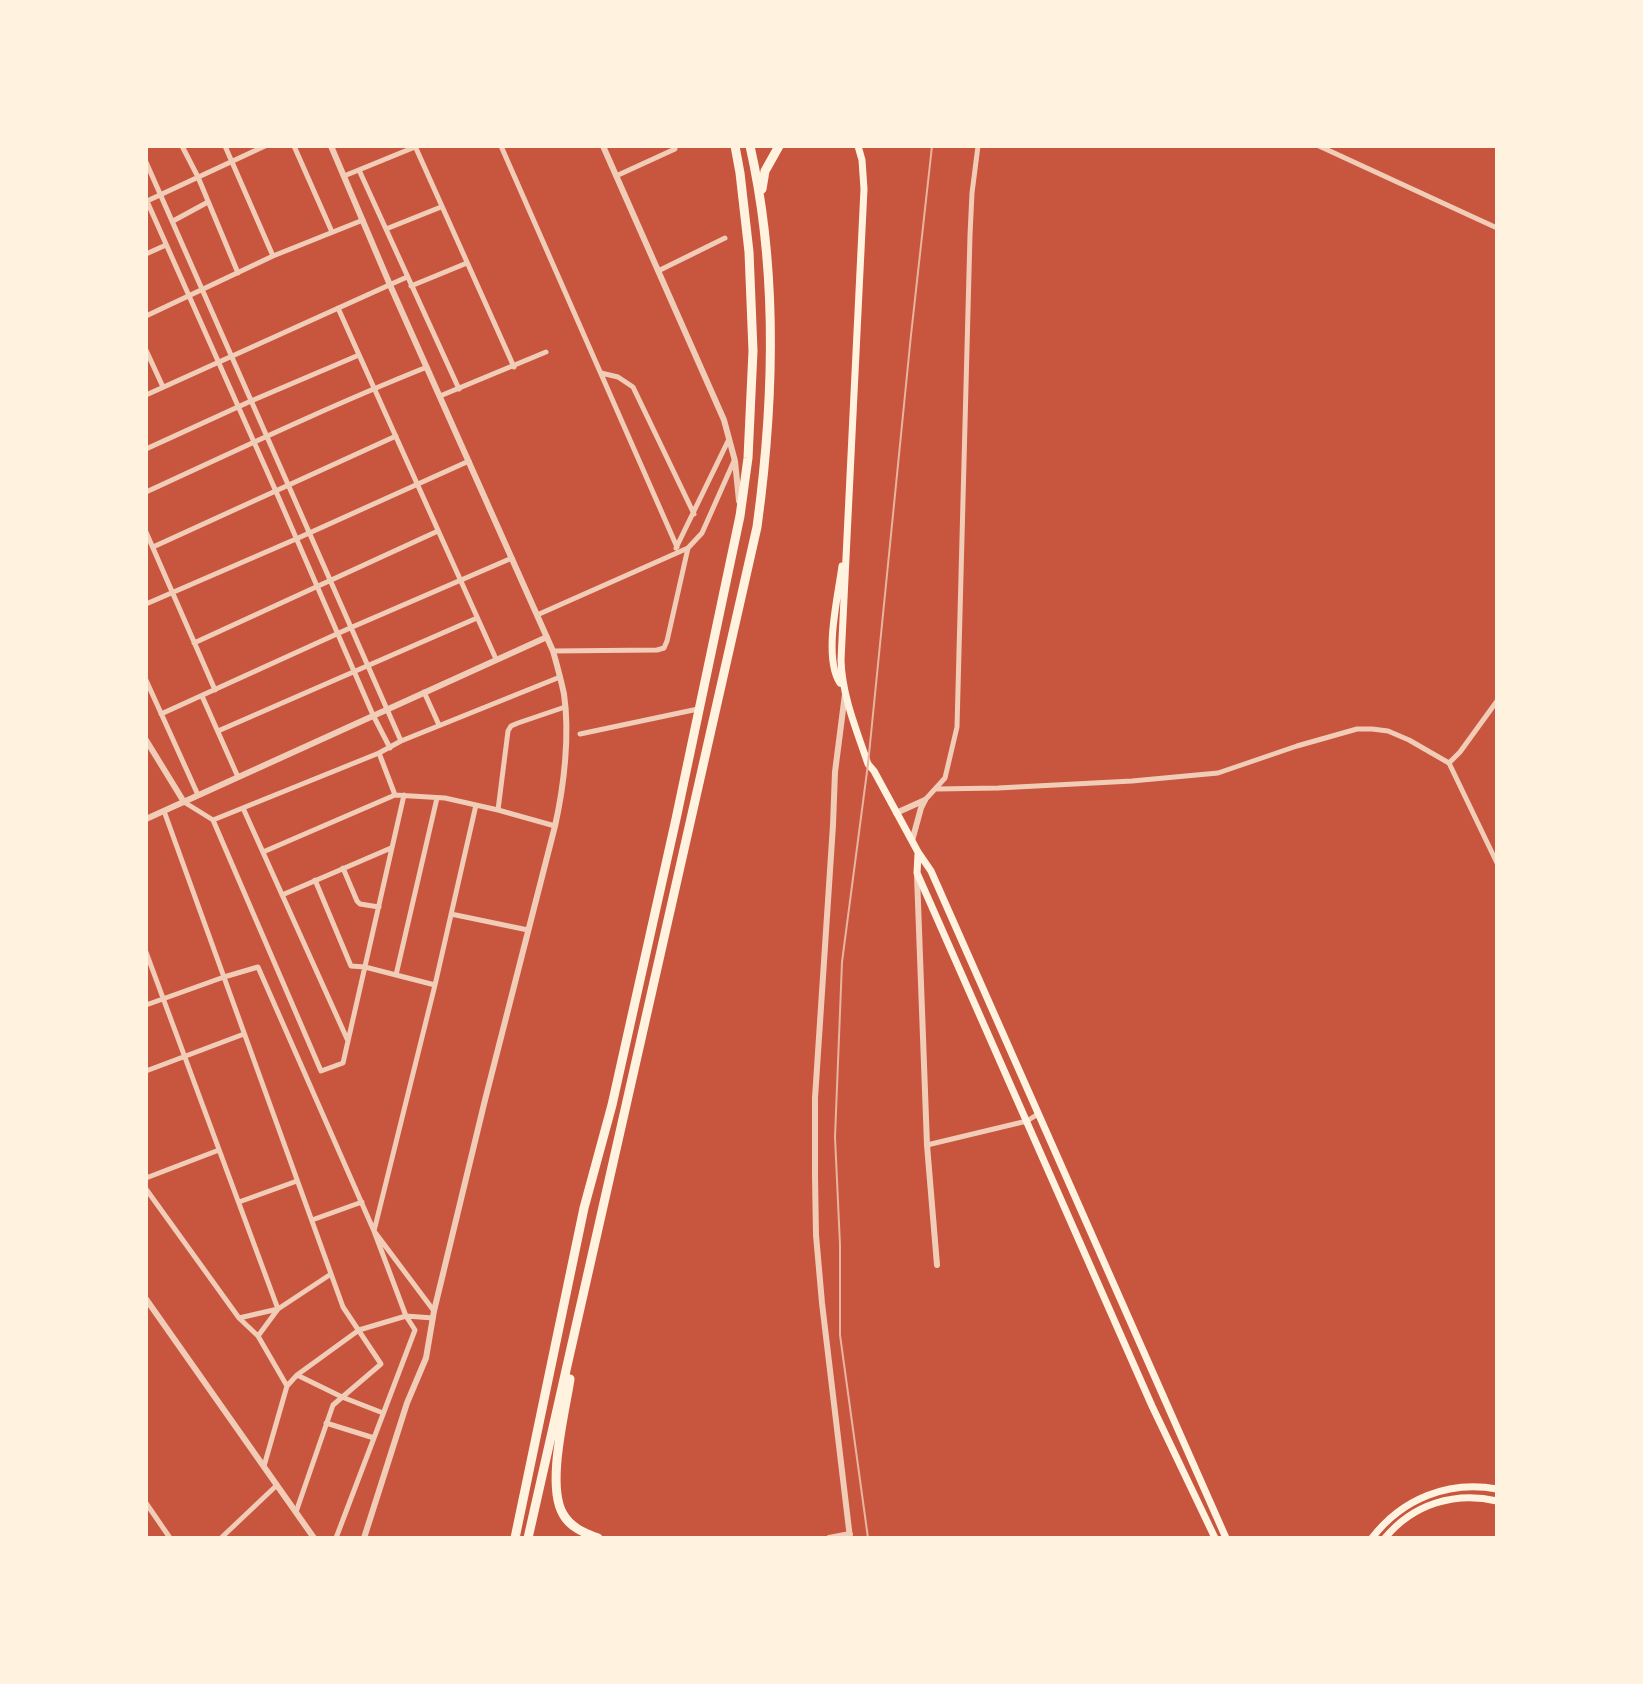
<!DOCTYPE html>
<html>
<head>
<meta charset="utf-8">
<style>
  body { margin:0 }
  #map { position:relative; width:1643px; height:1684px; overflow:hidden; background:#c8553d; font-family:"Source Sans 3",sans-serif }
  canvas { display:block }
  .frame { position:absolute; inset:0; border:148px solid #fff3e0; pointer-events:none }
</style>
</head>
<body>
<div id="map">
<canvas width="1643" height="1684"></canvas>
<div class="frame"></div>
</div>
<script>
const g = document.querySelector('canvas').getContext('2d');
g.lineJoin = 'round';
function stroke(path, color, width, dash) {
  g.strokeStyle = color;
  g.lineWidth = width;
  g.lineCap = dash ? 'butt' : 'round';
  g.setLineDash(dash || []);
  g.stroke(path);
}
stroke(new Path2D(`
  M182,146L198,177L238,273
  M225,146L273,256
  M294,146L332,232
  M415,146L514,367
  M501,146L677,547
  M1319,146L1497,228
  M146,162L401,741
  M359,170L459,389
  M344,176L415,147
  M616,176L675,149L674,146
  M146,199L274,487L373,715L390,748
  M147,201L265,146
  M173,221L208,202
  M386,229L441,207
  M146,254L166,245
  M658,271L725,238
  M411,286L467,263
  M338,308L496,659
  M146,316L273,256L363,220
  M146,350L163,387
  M601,373L618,377L633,387L694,514
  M146,395L407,277
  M440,396L546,352
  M146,449L251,401L359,355
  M146,492C239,449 332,405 427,367
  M146,532L215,690
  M153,547L396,436
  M676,548L729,439
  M146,604L296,539L469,461
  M537,615L688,548L702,533L734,461
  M194,643L438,531
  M553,651L657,650L664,648L667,641L688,548
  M146,680L198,795
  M424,692L439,725
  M202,696L238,777
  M161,714L350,628L512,558
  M218,731L477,618
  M580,734L698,709
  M379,753L395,795L445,798L498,810L555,826
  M1449,763L1460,752L1497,701
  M937,789L998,788L1132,781L1218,773L1297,746L1357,729H1372L1388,731L1409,740L1449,763L1497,863
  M925,800L945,778L957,727L970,235L972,193L978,146
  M184,802L213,820L321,1071L343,1063L404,795
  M243,808L348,1041
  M498,810L508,731L511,726L518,723L565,707
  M164,811L343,1307L381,1364L333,1405L296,1512
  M213,820L379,753L401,741L560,677
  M263,852L395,795
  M343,868L357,901L360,904L379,907
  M315,880L351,966L365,967L435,985
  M282,895L391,848
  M451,914L528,930
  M146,952L278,1309L331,1274
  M396,975L437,798
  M146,1005L224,977L258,967L374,1231L435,985L476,805
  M146,1071L244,1034
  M927,1145L1027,1121L1038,1114
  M146,1178L219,1150
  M146,1189L239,1318L258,1336L287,1386L264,1466
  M239,1202L297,1181
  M312,1220L362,1202
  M239,1318L278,1309L258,1336
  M297,1375L342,1397L383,1413
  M287,1386L297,1375L359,1330L406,1316L433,1318
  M326,1423L374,1438
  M146,1503L170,1538
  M221,1538L277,1485
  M336,1538L415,1330L406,1316L374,1231L434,1311`), '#f1ccb7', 5);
stroke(new Path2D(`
  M331,146L390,285L553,651C557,665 561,680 564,694C570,735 564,786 555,826L485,1100L434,1311L426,1358L407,1403L364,1538
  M603,146L724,420L735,461L739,501
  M845,694L835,772L833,825L815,1098V1176L816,1235L822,1303L850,1538
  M146,740L184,802
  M896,813L925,800
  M146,819L547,637
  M912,841L921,808L925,800
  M917,876L927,1145L937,1265
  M146,1299L314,1538
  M829,1538L850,1534`), '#f1ccb7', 6);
stroke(new Path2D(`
  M858,146L862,160L864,189L841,660C842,696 857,731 868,764L874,771L918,852L931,871L1226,1538
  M840,683C823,657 838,597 842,566
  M918,854L917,873L1152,1406L1215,1538
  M1372,1538C1402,1499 1448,1480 1497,1489
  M1385,1538C1413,1504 1455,1491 1497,1501`), '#fff3e0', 7);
stroke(new Path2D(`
  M762,189L765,171L779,146
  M570,1379C565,1413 546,1485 563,1514C570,1527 584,1533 598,1538
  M515,1538L584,1208L612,1105L676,819L740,516L748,458L753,351L749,252L740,173L735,146
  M528,1538L757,527C774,403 778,269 750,146`), '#fff3e0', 9);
stroke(new Path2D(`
  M868,1538L840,1335V1245L835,1137L842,962L868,764L911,335L932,146`), '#e9b49f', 2);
</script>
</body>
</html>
